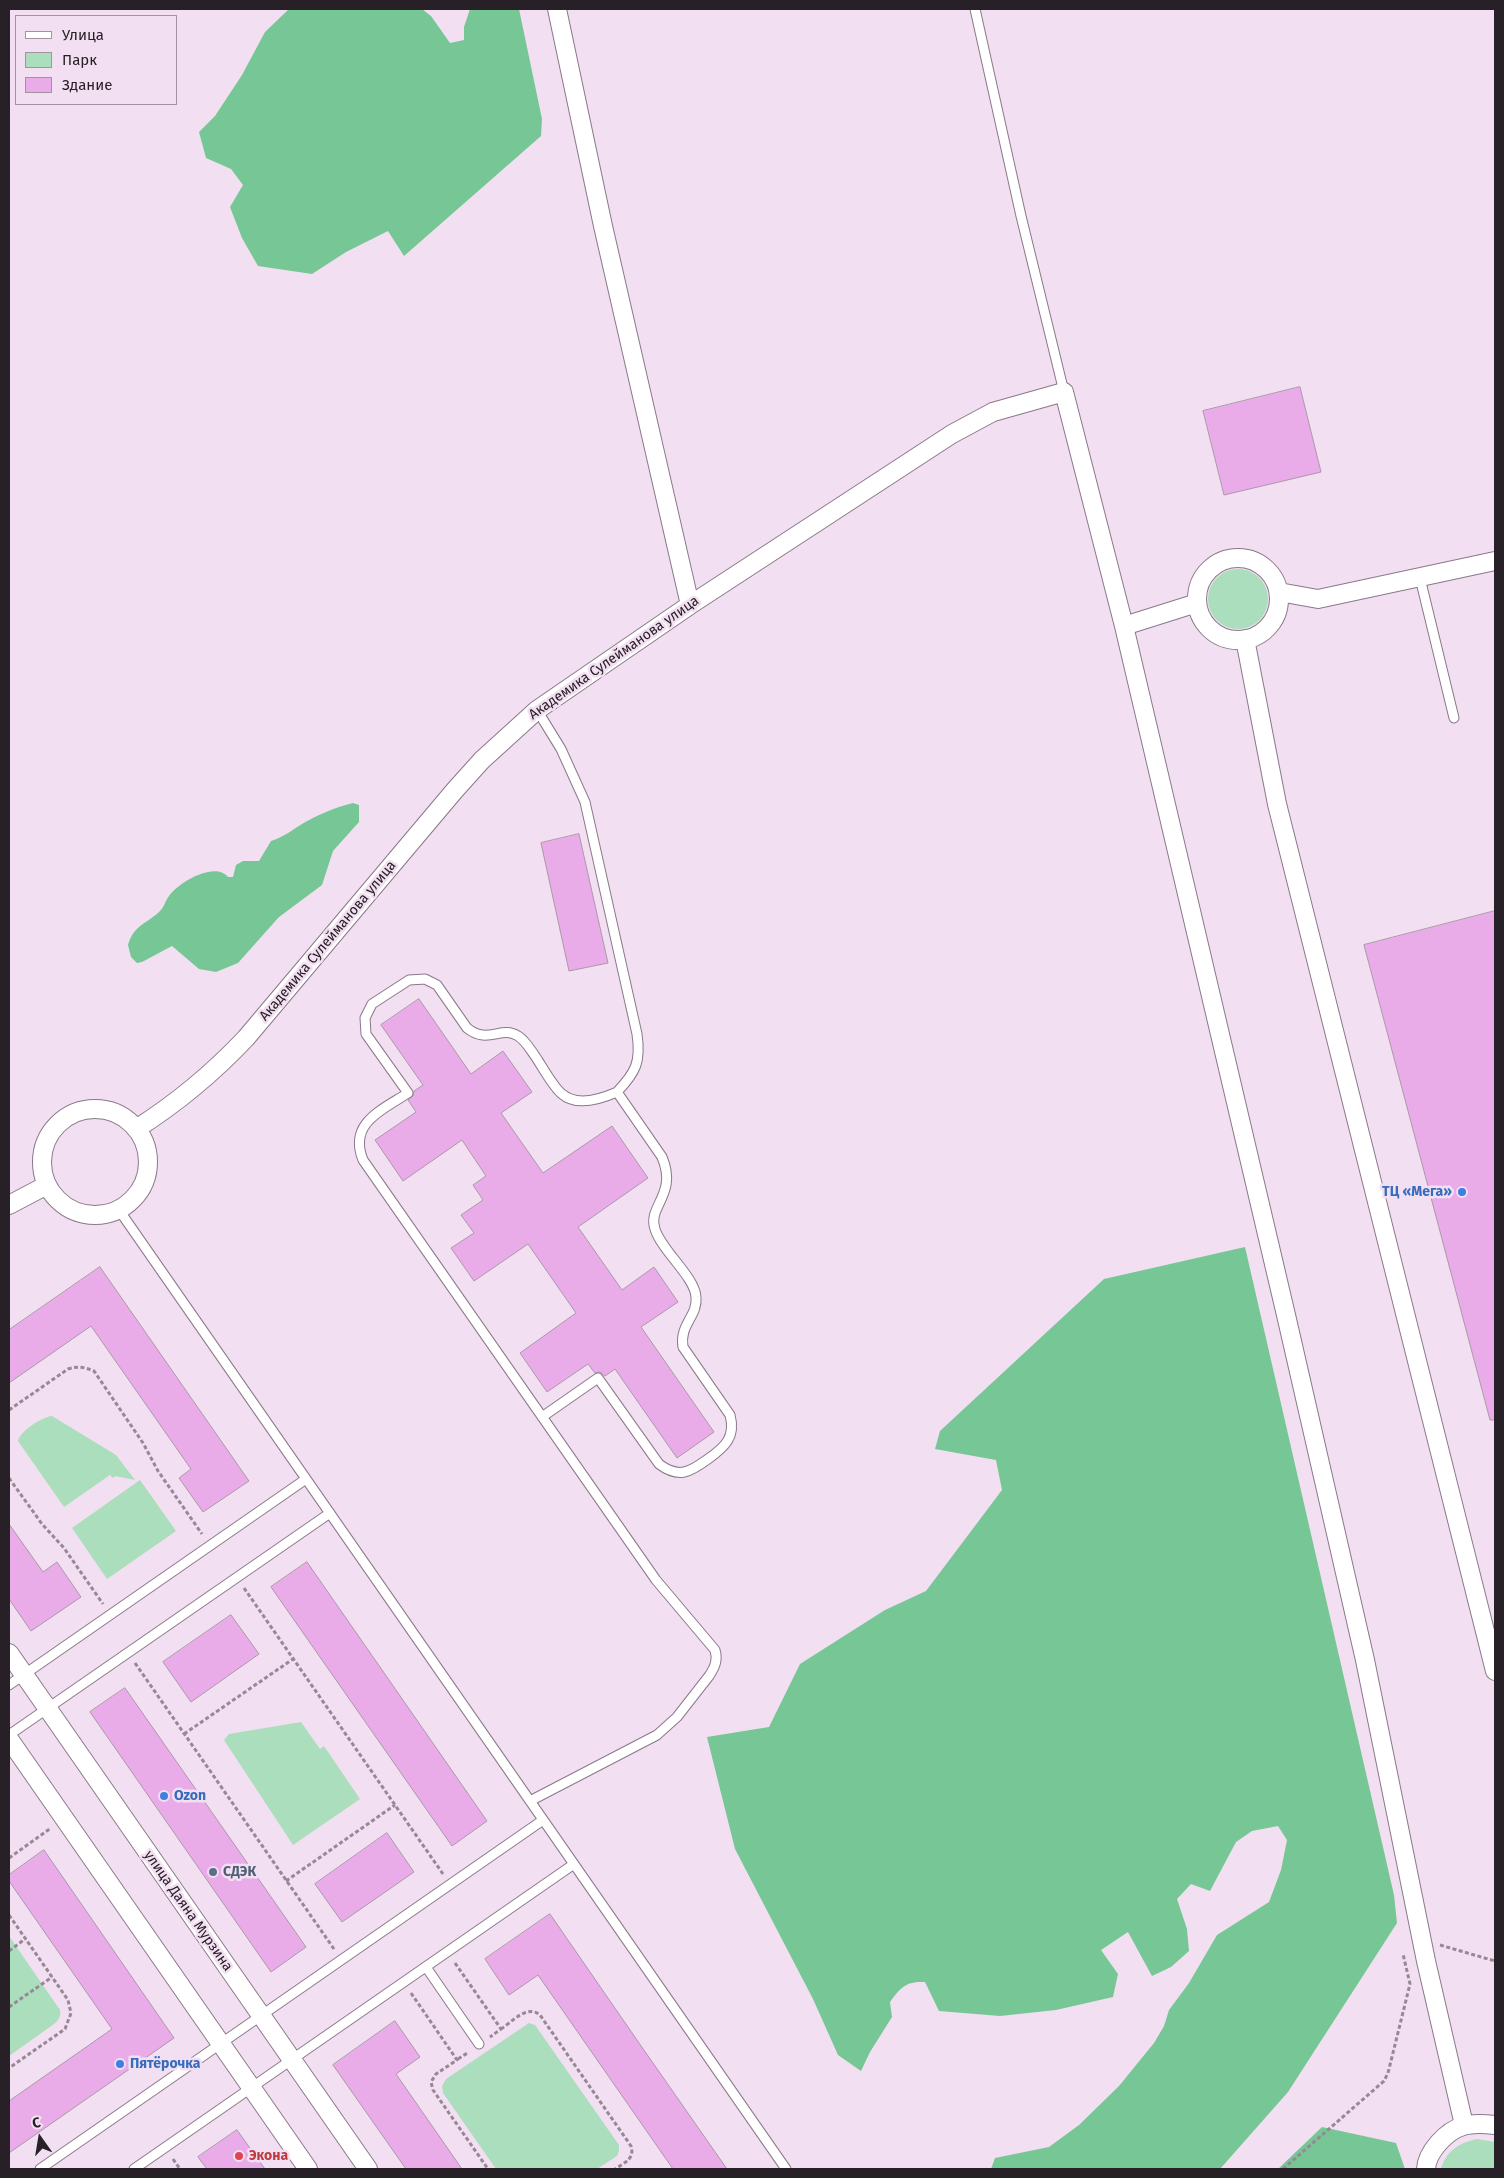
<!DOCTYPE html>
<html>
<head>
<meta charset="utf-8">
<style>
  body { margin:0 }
  #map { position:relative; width:1504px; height:2178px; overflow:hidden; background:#f2dff1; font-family:"Fira Sans",sans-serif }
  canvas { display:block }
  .frame { position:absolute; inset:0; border:10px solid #272026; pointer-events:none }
  .legend { position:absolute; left:15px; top:15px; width:162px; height:90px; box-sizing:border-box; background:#f2dff1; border:1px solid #a193a0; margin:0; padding:6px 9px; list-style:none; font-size:15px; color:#272026 }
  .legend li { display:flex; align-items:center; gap:10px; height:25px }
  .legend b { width:25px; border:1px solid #a193a0 }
  .north { position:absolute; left:15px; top:2113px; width:50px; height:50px; -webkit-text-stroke:4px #f2dff1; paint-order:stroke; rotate:347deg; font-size:14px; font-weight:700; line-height:20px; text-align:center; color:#272026 }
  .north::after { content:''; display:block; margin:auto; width:18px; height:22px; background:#272026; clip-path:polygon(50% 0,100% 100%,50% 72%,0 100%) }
</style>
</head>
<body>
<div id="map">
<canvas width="1504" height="2178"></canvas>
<div class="frame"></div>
<ul class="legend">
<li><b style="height:6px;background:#fff"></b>Улица</li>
<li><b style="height:14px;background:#abdebc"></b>Парк</li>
<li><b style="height:14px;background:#eaabe9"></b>Здание</li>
</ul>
<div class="north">С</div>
</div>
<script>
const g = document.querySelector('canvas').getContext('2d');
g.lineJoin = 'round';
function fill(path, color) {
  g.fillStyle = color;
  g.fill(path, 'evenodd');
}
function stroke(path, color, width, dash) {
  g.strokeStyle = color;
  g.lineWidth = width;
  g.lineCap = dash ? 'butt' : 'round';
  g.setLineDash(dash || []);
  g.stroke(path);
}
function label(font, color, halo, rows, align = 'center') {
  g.font = font + ' "Fira Sans",sans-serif';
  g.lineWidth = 5;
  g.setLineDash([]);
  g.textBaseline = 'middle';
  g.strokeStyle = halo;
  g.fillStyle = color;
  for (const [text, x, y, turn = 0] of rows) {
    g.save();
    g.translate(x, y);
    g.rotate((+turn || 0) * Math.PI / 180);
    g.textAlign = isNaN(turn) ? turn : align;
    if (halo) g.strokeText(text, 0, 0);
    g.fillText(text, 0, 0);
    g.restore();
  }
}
fill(new Path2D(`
  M1208 599a30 30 0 1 1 60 0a30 30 0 1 1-60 0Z
  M52,1416L116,1455L135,1480L115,1476L113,1478L110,1475L64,1507L18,1441C20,1431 42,1417 52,1416Z
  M140,1480L176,1531L107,1579L72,1528Z
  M301,1722L320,1749L324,1746L360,1799L293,1845L224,1740L229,1734Z
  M9,1936L60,2010C61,2016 59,2020 54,2024L9,2056Z
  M529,2023L535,2025L619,2145V2151L617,2156L597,2169H496L443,2093L442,2086L446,2079Z
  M1477,2139L1495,2142V2169H1441C1446,2151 1459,2143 1477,2139Z`), '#abdebc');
fill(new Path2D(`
  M289,9H422L431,16L450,43L464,40V27L470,9H519L542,119L541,136L404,256L388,231L346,252L312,274L258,266L242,238L230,207L243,185L231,169L206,158L199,132L215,116L242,75L265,32Z
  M353,803L359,805V822L333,851L322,885L279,917L238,963L216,972L199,969L172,946L142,962L137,963L131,957L128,945C134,925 146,924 159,912C164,908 165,901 169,896C179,882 215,861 228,877H233L236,865L243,861H259L271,841C283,837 291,831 302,824C317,815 336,807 353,803Z
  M1245,1247L1394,1895L1397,1923L1288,2092L1220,2169H991L995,2158L1049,2147L1079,2125L1119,2086L1154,2043L1164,2026L1169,2010L1189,1983L1217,1935L1269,1902L1281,1870L1287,1840L1278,1826L1252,1831L1236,1842L1210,1891L1191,1884L1177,1899L1187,1929L1189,1951L1171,1967L1152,1976L1128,1932L1101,1950L1118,1974L1113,1997L1056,2010L1000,2016L939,2011L925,1982C906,1981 901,1987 890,2002L892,2017L870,2052L861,2071L838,2055L813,1999L735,1849L707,1737L769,1727L800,1664L885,1610L926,1591L1002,1490L996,1460L935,1449L940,1431L1104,1279Z
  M1322,2127L1396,2143L1405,2169H1278Z`), '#76c795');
const building = new Path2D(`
  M1300,387L1321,472L1224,495L1203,411Z
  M579,834L608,963L569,971L541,843Z
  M1495,911V1420H1490L1364,945Z
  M419,999L471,1074L503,1051L532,1092L501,1113L543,1173L612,1126L648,1178L578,1227L622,1290L654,1267L678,1302L641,1327L714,1432L677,1458L615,1369L605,1376L600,1372L595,1373L588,1364L547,1392L520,1353L576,1313L528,1244L474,1281L451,1248L474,1233L461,1215L483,1200L473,1185L486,1176L462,1140L403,1181L375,1140L416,1112L408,1100L413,1096L414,1091L423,1085L381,1025Z
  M100,1267L249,1481L203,1512L179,1478L191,1469L91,1326L9,1383V1330Z
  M9,1524L43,1572L57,1562L81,1597L31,1631L9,1599Z
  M307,1562L487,1821L452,1846L271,1587Z
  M231,1615L259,1654L191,1702L163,1662Z
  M125,1688L306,1947L271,1972L90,1712Z
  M387,1833L414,1872L342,1922L315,1884Z
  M44,1850L174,2038L9,2153V2101L112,2029L9,1881V1875Z
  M550,1914L639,2043L727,2169H673L538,1975L509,1995L485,1959Z
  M395,2021L420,2057L396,2074L462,2169H406L333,2065Z
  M237,2130L265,2169H207L198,2157Z`);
fill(building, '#eaabe9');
stroke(building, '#aa98a9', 1);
const service = new Path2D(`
  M975,9L1021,216L1064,392
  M1420,578L1454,718
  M537,710L561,749L585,802L637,1034C641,1062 636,1072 617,1092
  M119,1210L786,2169
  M9,1685L306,1479
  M9,1735L330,1513
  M530,1801L657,1735L677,1717L709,1676C715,1667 718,1660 715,1650L656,1580L363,1160C348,1123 382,1110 408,1093L366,1034L365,1018L372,1004L409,980L425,979L437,985L467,1028C488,1045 501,1025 518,1036C525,1040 530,1049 535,1056C542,1066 553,1087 562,1094C577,1107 601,1099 617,1092L662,1157C678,1195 647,1206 655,1229C661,1250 695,1277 696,1297C698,1316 679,1325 683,1347L730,1415C736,1437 725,1447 708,1459C690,1472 679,1479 659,1464L598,1378L542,1417
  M426,1967L479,2044
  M40,2169L543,1820
  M134,2169L574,1864`);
const minor = new Path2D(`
  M557,9L603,226L690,605
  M1197 599a41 41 0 1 1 82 0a41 41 0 1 1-82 0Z
  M1279,592L1318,599L1495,561
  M1124,626L1197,603
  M1245,639L1277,804L1495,1671
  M42 1162a53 53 0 1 1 106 0a53 53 0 1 1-106 0Z
  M136,1129C177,1103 213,1073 246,1038L455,790L482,760L537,710L690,605L952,434L993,412L1064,392L1124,626L1286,1315L1365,1660L1426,1961L1464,2125
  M9,1205L47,1185
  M9,1653L368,2169
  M9,1739L308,2169
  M1426,2169C1427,2152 1446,2131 1463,2126C1472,2123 1486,2124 1495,2125`);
stroke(service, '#8a7989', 11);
stroke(minor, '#8a7989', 20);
stroke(new Path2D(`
  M9,1410L68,1369C78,1366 84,1367 94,1371L143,1443L158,1471L202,1534
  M9,1478L42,1524L64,1548L103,1604
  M244,1588L443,1874
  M135,1663L334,1949
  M184,1734L293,1659
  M9,1858L51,1828
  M286,1881L395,1805
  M9,1915L68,2000L71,2013L65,2029L9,2068
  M1440,1945L1495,1961
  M9,1951L25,1939
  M455,1963L501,2029L490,2037
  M411,1993L457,2060L436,2074L431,2082L433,2090L488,2169
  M9,2007L52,1977
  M501,2029C512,2022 527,2004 540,2015L631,2146C635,2159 624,2163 615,2169
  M458,2059L469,2052
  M173,2159L180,2169
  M1283,2169L1384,2081L1388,2073L1410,1984L1403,1954`), '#968895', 3, [4, 2.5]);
stroke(service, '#fff', 9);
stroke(minor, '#fff', 18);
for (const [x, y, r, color] of [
  [1462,1192,5,"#3f7fe0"],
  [164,1796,5,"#3f7fe0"],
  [213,1872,5,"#5c6f8a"],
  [120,2064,5,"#3f7fe0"],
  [239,2156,5,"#e0444e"]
]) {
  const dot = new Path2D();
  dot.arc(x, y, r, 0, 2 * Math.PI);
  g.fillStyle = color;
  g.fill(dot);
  stroke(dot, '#f2dff1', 2);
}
label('14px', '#272026', '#f2dff1', [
  ["Академика Сулейманова улица",614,658,-35],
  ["Академика Сулейманова улица",328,941,-50],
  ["улица Даяна Мурзина",188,1911,55]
]);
label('bold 14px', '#366cbe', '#f2dff1', [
  ["ТЦ «Мега»",1452,1192,"right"],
  ["Ozon",174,1796],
  ["Пятёрочка",130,2064]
], 'left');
label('bold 14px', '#4e5e75', '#f2dff1', [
  ["СДЭК",223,1872]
], 'left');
label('bold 14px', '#be3a42', '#f2dff1', [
  ["Экона",249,2156]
], 'left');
</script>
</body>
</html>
